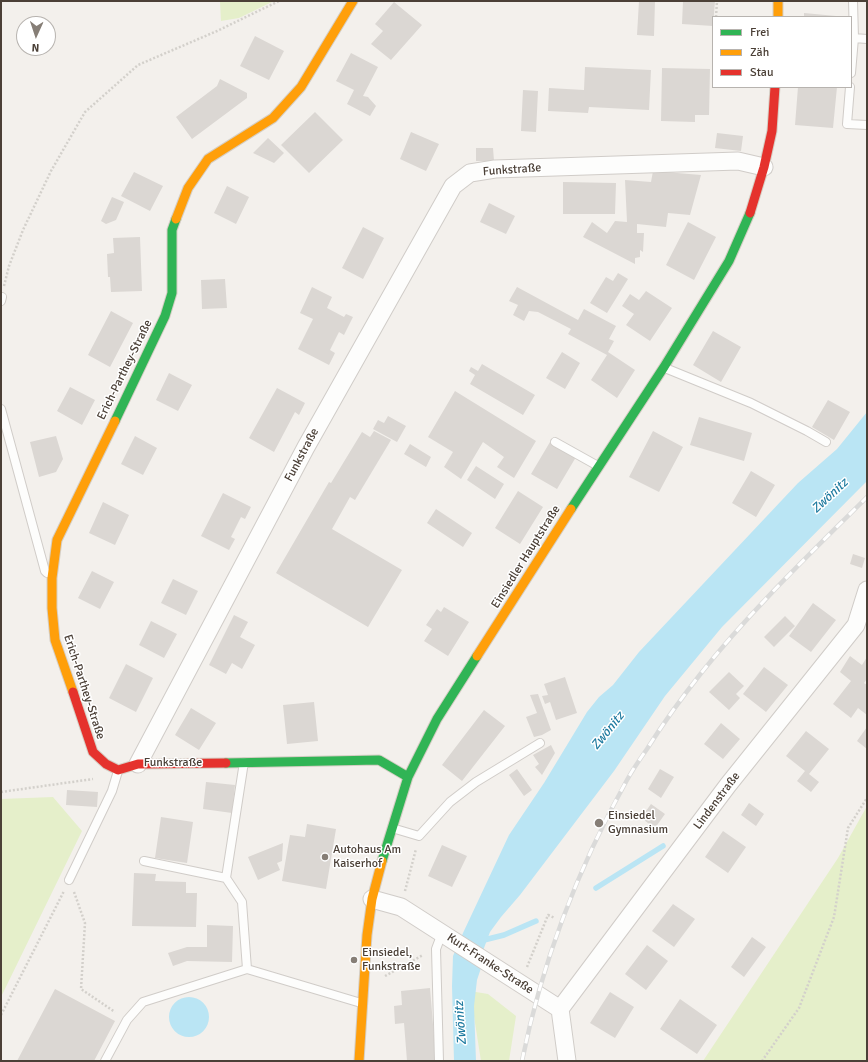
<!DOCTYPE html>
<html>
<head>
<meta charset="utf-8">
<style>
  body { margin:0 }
  #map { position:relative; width:868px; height:1062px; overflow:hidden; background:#f3f0ec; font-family:Signika,sans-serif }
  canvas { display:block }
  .frame { position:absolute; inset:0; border:2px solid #4b4037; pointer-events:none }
  .legend { position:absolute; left:712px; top:16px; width:140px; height:72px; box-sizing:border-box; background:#fff; border:1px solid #b7b3af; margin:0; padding:5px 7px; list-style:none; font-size:12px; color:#4b4037 }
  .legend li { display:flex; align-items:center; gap:8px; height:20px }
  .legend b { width:20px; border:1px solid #b7b3af }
  .north { position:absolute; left:16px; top:16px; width:40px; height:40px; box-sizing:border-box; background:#fff; border:1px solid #b7b3af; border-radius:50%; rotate:183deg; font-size:11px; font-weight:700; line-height:16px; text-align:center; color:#4b4037 }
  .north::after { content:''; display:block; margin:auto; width:14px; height:18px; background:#867e76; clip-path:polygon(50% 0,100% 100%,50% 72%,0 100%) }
</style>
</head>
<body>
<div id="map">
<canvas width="868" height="1062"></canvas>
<div class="frame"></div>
<ul class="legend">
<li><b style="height:5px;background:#30b455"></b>Frei</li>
<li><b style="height:5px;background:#ff9f0a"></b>Zäh</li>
<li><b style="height:5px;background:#e5322d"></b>Stau</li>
</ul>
<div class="north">N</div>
</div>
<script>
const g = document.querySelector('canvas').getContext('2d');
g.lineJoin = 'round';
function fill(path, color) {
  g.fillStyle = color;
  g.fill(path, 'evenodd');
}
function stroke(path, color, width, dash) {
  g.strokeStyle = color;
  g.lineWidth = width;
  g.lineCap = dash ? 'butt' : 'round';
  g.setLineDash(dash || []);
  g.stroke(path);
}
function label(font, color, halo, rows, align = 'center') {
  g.font = font + ' Signika,sans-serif';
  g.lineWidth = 3;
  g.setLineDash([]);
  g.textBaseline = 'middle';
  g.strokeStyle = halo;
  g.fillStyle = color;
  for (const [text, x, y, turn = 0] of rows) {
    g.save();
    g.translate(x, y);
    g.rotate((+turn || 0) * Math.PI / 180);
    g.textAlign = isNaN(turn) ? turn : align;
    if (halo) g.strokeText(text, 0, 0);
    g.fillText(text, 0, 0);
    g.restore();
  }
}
fill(new Path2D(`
  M224,1H274L239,18L221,21L220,2Z
  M53,797L82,831L1,997V799Z
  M867,806V1061H703L838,858Z
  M470,991L488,994L516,1016L509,1061H481Z`), '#e5efca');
fill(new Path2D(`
  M867,412V481L722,627L665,696L614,771L520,895L501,917L490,932L484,948L481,968L477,980L474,1006L476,1061H454L452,986L453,956L463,933L509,835L544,783L587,712L599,697L613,685L639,652L798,483L837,449Z
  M169 1017a20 20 0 1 1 40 0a20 20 0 1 1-40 0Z`), '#bae5f4');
stroke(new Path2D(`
  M596,888L663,846
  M480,941L504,935L536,921`), '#bae5f4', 5.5);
fill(new Path2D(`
  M639,1H655L654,36L637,35Z
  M683,1H715L713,26L682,24Z
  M394,2L422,25L391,60L371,44L383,31L375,24Z
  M804,13L836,16V17H804Z
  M255,36L284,51L269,80L240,66Z
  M351,53L378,67L363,96L368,97L376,106L370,116L347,104L354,90L336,81Z
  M585,67L651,70L649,110L589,107L588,113L548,111L549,88L584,90Z
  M662,68L710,69L709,115H695V122L661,121Z
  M220,79L247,93V98L192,139L176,117L217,86Z
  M798,87H837L833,128L795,125Z
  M523,90L538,91L536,132L521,131Z
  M315,112L343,140L309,173L281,145Z
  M411,132L439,144L426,171L400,159Z
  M717,133L743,136L741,151L715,148Z
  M268,138L284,153L274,163L253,153Z
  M476,148H493L494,161H476Z
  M653,171L701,175L690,215L668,213L666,227L637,224V233H644L643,252L640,250V257L635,258V264L583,237L592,222L607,233L615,221L627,222L625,180L651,182Z
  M134,172L163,186L150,211L121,196Z
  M563,182L616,183L615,214H563Z
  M227,186L249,197L236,224L214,213Z
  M112,197L124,202L116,220L106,224L101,221Z
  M489,203L515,216L506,234L480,222Z
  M688,222L716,237L694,280L666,265Z
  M363,227L384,238L363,279L342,268Z
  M140,237L142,291L111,292L110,277H108L107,254L114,253L113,238Z
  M618,273L628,279L607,313L590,303L606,277L613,281Z
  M225,279L227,308L202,309L201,280Z
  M312,287L332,297L327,308L344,317L346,314L353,317L344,335L339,332L330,350L335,353L329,365L298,349L313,319L300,313Z
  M517,287L578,320L584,309L616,326L609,339L614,341L608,352L635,370L617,398L591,380L607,355L568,334L571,329L538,312L529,311L524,321L513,315L518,305L509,301Z
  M646,291L672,308L650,341L626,325L634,314L622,306L630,294L639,300Z
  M111,311L133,323L110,367L88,355Z
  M713,331L741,347L721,382L693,365Z
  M562,352L580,363L565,389L546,378Z
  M482,364L535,395L523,415L470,384L475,375L469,371L471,367L478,371Z
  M169,373L192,385L178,411L156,400Z
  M70,387L95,400L82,425L57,411Z
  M277,388L305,403L299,415L295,412L274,452L249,438Z
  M455,391L536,441L514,478L497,467L504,457L483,442L461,479L444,467L453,452L428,437Z
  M828,400L850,412L834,440L812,427Z
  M388,416L406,426L397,442L373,429L378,420L384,423Z
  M699,417L752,433L744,461L690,445Z
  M374,431L391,440L355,500L350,497L332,529L402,570L368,627L276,573L329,482L331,483L362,432L370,437Z
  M653,431L683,447L659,492L629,477Z
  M56,436L63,459L56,472L39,477L30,442Z
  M135,436L157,448L143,475L121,464Z
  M550,442L576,457L557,489L531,474Z
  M410,444L431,457L426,467L404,454Z
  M476,466L504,484L495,499L467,480Z
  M751,471L775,485L756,517L732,503Z
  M518,491L543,507L520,544L495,528Z
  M223,493L251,507L245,519L241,517L231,537L235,539L229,550L201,536Z
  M103,502L129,515L115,545L89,533Z
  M436,509L472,533L463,547L427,523Z
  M853,554L865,558L862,568L850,564Z
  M92,571L114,582L100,609L78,598Z
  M173,579L198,591L186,615L161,603Z
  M813,603L836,620L811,652L789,636Z
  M444,607L469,622L448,656L424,641L432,629L426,625L437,609L441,612Z
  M234,615L248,622L240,637L255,645L242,669L232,663L226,674L209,665Z
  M785,616L795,626L774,647L764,637Z
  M151,621L177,634L164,658L139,645Z
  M850,656L862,665L867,657V679L864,683L867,685V715L858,708L851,718L833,704L851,681L840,672Z
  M126,664L153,678L136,712L109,698Z
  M764,667L788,685L766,712L743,694Z
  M729,672L744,686L736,694L740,698L729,710L709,692Z
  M565,677L577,713L556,720L550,702L545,704L542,696L548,695L544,684Z
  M538,694L551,730L542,735L534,737L526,717L537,713L530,695Z
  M314,702L318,741L287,744L283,705Z
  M191,708L216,723L199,750L175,735Z
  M484,710L505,726L462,781L442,765Z
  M721,723L740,739L723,759L704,744Z
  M867,727V749L857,741Z
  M806,731L829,749L809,774L819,782L811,792L797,781L805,771L786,756Z
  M551,745L555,753L542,775L535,767L539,764L533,755Z
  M517,769L532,790L524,796L509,775Z
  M660,769L674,777L661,798L648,789Z
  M206,782L235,785L232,813L203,809Z
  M67,790L98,792L97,807L66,805Z
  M749,803L764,814L756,826L741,815Z
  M651,804L665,814L655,828L641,818Z
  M161,817L193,822L187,863L155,858Z
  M307,824L336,829L326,889L282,881L290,835L305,837Z
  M723,831L746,847L728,873L705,857Z
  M283,843L282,861L277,863L280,870L258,880L248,857Z
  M442,845L467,856L452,887L428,876Z
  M134,873L156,874L155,881L186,882V893H197L196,927L132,926Z
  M673,904L695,919L674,947L652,931Z
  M207,925L233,926L232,962L187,961L173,966L168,953L187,947H207Z
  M752,937L766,947L744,977L731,967Z
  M647,945L668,961L646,990L625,974Z
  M430,988L436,1061H407L404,1023L395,1024L394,1006L402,1005L401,991Z
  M55,989L115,1021L94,1061H17Z
  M610,992L634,1007L615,1038L590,1023Z
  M680,999L717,1025L697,1054L660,1029Z`), '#dbd7d3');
const lane = new Path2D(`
  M854,38L867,39
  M851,73L854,38L853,1
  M850,87L847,124L867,125
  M1,301L2,297
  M665,368L751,403L807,431L826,442
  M1,409L45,571L47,573
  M555,442L598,466
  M244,762L226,878L242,902L247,969L361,1003
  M392,828L419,836L450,802L476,782L540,743
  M144,861L226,878
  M69,880L112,791L118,771
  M105,1061L127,1020L143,1002L247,969
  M439,1061L436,949L442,933`);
const street = new Path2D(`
  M138,764L306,447L453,186L470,173L495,169L738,161L764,167
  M372,899L401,907L560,1009
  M560,1009L728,785L856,625L867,590
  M560,1009L567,1061`);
const fast = new Path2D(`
  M115,421L165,316L172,293V230L176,219
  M571,509L664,367L729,261L750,213
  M226,763L379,760L408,777
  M382,861L408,777L437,719L477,656`);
const slow = new Path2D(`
  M778,1V17
  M176,219L188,188L208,159L273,118L301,87L353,1
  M477,656L571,509
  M73,692L55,640L52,608V578L57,540L115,421
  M359,1061L367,935L372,899L382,861`);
const jam = new Path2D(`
  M750,213L764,167L772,131L775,87
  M73,692L93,752L106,764L118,770L138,764L226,763`);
stroke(lane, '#d0ccc8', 10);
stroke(street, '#d0ccc8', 19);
stroke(fast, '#d5cec4', 11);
stroke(slow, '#d5cec4', 11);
stroke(jam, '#d5cec4', 11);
stroke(new Path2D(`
  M716,17L717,1
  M4,286L9,266L23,230L51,171L85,112L138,65L217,31L279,1
  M1,792L93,779
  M405,891L416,849
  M74,892L85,923L81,989L115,1012
  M527,967L548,915L555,918
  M385,976L423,955
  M1,1015L64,891
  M762,1061L799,1008L834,917L848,828L867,798`), '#d3d0cb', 2.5, [2, 2]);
stroke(lane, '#fdfdfc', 8);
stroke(street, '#fdfdfc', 17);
stroke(fast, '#30b455', 9);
stroke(slow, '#ff9f0a', 9);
stroke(jam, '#e5322d', 9);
const rail = new Path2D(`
  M522,1061C542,962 578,868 627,780C633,769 640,759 647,749C664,722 683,696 702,672C752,609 811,553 867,497`);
stroke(rail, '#dadad9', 4.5);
stroke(rail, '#fff', 3, [9]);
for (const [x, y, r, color] of [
  [599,823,5,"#867e76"],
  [325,857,4,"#867e76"],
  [354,960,4,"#867e76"]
]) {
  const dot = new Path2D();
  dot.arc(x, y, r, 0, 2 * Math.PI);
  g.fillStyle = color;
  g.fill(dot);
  stroke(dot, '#fff', 1.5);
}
label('12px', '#4b4037', '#fff', [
  ["Funkstraße",512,170,-4],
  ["Erich-Parthey-Straße",125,370,-64],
  ["Funkstraße",302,455,-62],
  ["Einsiedler Hauptstraße",526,557,-58],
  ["Erich-Parthey-Straße",84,687,72],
  ["Funkstraße",173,763],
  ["Lindenstraße",717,801,-53],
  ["Kurt-Franke-Straße",490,964,33]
]);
label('12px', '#4b4037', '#fff', [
  ["Einsiedel",608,816],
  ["Gymnasium",608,830],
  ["Autohaus Am",333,850],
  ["Kaiserhof",333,864],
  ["Einsiedel,",362,953],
  ["Funkstraße",362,967]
], 'left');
label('italic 13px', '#1f7ba0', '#fff', [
  ["Zwönitz",830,496,-43],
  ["Zwönitz",608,731,-51],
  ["Zwönitz",461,1023,-94]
]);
</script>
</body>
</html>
